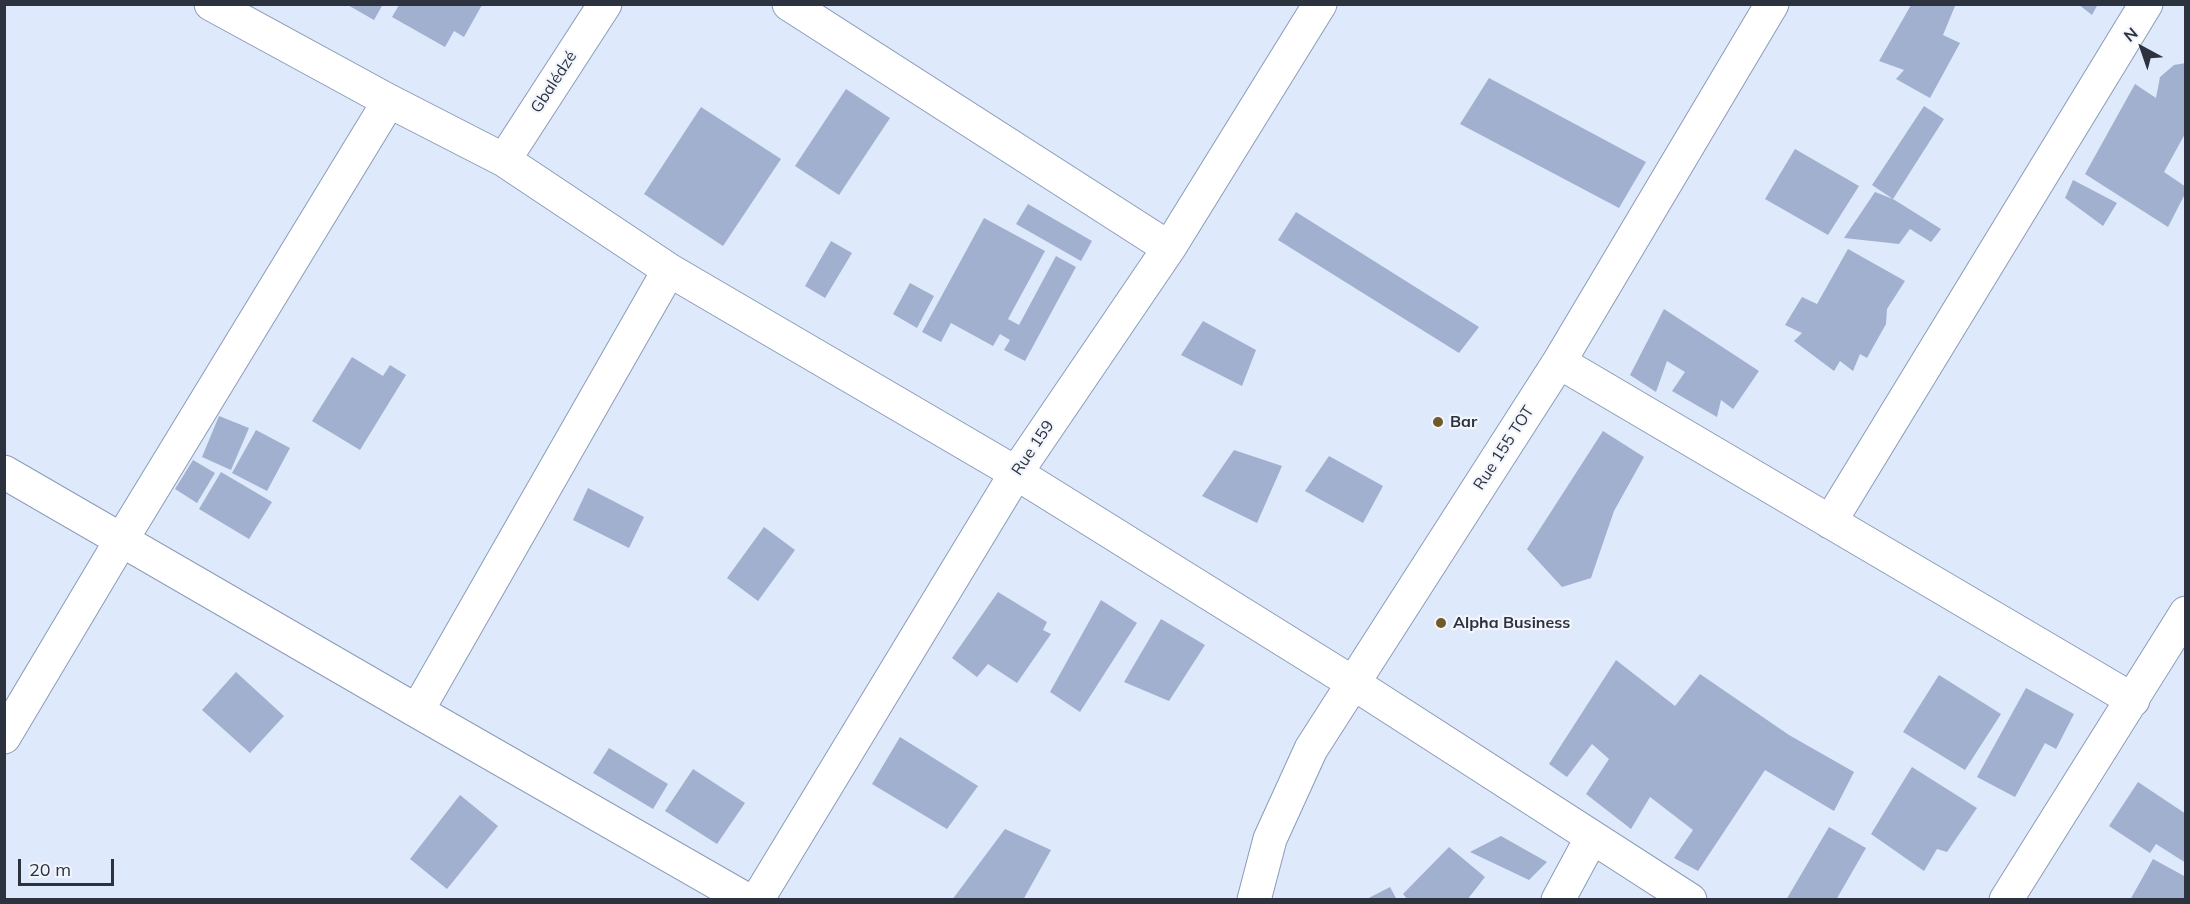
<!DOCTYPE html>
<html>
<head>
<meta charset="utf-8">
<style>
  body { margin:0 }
  #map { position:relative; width:2190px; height:904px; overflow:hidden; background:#dee9fc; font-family:Mulish,sans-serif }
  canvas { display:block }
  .frame { position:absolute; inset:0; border:6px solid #2c333f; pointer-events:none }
  .north { position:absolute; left:2112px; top:18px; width:60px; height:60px; -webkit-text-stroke:4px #f2f5fc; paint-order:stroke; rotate:320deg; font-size:16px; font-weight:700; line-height:24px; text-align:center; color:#2c333f }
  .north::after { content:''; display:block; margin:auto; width:21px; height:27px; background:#2c333f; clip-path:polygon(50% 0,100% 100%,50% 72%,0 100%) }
  .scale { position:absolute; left:18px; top:859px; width:96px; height:27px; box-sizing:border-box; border:3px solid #2c333f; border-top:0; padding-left:8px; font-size:18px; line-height:21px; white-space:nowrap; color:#2c333f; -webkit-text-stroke:4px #f2f5fc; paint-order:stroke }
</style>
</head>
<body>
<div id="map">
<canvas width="2190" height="904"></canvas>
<div class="frame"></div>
<div class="north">N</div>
<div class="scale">20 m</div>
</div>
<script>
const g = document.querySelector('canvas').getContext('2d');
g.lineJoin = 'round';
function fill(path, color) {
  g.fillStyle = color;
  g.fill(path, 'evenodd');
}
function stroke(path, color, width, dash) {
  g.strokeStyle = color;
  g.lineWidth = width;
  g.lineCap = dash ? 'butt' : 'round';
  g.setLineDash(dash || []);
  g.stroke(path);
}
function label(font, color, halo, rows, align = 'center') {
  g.font = font + ' Mulish,sans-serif';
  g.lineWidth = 4.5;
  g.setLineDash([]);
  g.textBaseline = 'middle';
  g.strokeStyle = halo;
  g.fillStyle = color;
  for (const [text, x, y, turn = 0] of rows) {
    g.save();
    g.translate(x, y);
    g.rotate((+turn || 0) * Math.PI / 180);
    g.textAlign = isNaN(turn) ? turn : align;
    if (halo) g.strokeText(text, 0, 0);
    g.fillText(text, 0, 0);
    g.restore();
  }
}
fill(new Path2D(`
  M346,4H383L374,20Z
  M2078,4H2098L2092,15Z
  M399,5H482L464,37L454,31L445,47L392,17Z
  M1911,5H1952L1955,6L1943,35L1960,43L1930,98L1896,79L1904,70L1879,61Z
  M2186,63V132L2164,172L2186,187V192L2168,227L2085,174L2135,84L2156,98L2160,77L2174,65Z
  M1489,78L1646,162L1619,208L1460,124Z
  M846,89L890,118L839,195L795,166Z
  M1924,106L1944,119L1893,199L1941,229L1931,242L1910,229L1899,244L1844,238L1875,192L1893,199L1872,185Z
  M701,107L781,159L723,246L644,194Z
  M1795,149L1859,186L1828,235L1765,199Z
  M2073,180L2117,203L2103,226L2065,198Z
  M1028,204L1092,241L1081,261L1016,224Z
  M1296,212L1479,327L1459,353L1278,240Z
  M984,218L1045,251L1008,319L1019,325L1056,256L1076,267L1025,361L1004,350L1010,340L1000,334L993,346L951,323L941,342L922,332Z
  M831,241L852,253L825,298L805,286Z
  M1848,249L1905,281L1887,309L1886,324L1867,358L1860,354L1853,371L1840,361L1834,371L1794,341L1802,333L1785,325L1802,297L1817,304Z
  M910,283L934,296L917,328L893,314Z
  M1664,309L1759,371L1733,409L1721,400L1717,417L1672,391L1685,372L1667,361L1656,392L1630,375Z
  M1203,321L1256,350L1242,386L1181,355Z
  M352,357L383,376L390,365L406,375L360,450L312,421Z
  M219,416L249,428L231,470L202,457Z
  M256,430L290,448L267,491L232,473Z
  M1603,431L1644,457L1614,511L1591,578L1562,587L1527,549Z
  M1234,450L1282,466L1257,523L1202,496Z
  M1329,456L1383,486L1363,523L1305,491Z
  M193,460L215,473L197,503L175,489Z
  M221,472L272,502L249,539L199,509Z
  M588,488L644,517L629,548L573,520Z
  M764,527L795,550L758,601L727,578Z
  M998,592L1047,622L1043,630L1051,634L1017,683L988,664L977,677L952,658Z
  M1101,600L1137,623L1080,712L1050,692Z
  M1161,619L1205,645L1169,701L1124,682Z
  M1616,660L1675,706L1700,674L1789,735L1854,772L1834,811L1765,770L1698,871L1674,858L1693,830L1650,797L1631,829L1586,794L1609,759L1592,744L1567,777L1549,764Z
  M236,672L284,716L250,753L202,710Z
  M1939,675L2001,714L1965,770L1903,732Z
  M2026,688L2074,714L2056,749L2045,743L2015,797L1977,777Z
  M900,737L978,786L947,829L872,784Z
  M609,748L668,784L653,809L593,773Z
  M1912,767L1977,808L1947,852L1937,849L1924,871L1871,834Z
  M693,769L745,803L717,844L665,811Z
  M2138,782L2186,814V863L2156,844L2150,853L2109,826Z
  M460,795L498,826L447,889L410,859Z
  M1829,827L1866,848L1836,900H1786Z
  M1005,829L1051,850L1023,900H952Z
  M1501,836L1547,862L1529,880L1470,852Z
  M1449,847L1485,877L1467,900H1408L1403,894Z
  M2153,859L2186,877V900H2130Z
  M1390,887L1397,900H1365Z`), '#a0b0ce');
const minor = new Path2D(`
  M211,4L389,101L504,160L669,270L1016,473L1353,683L1690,900
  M789,4L1169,248
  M504,160L605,4
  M1559,362L2133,700
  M4,472L417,711L747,900
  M1830,522L2146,4
  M417,711L669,270
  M4,737L122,539L389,101
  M757,900L1016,473L1169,248L1320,4
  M1254,900L1270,839L1311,749L1559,362L1772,4
  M1558,900L1592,837
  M2006,900L2186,613`);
stroke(minor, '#8b9bb9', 35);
stroke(minor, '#fff', 33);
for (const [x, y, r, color] of [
  [1438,422,6,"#715a2a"],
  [1441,623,6,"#715a2a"]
]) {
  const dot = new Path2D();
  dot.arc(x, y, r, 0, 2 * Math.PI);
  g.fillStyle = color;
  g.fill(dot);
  stroke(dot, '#f2f5fc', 2);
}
label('16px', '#2c333f', '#f2f5fc', [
  ["Gbalédzé",554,82,-57],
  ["Rue 159",1033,448,-56],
  ["Rue 155 TOT",1504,448,-57]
]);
label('bold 16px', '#2c333f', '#f2f5fc', [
  ["Bar",1450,422],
  ["Alpha Business",1453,623]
], 'left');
</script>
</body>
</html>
